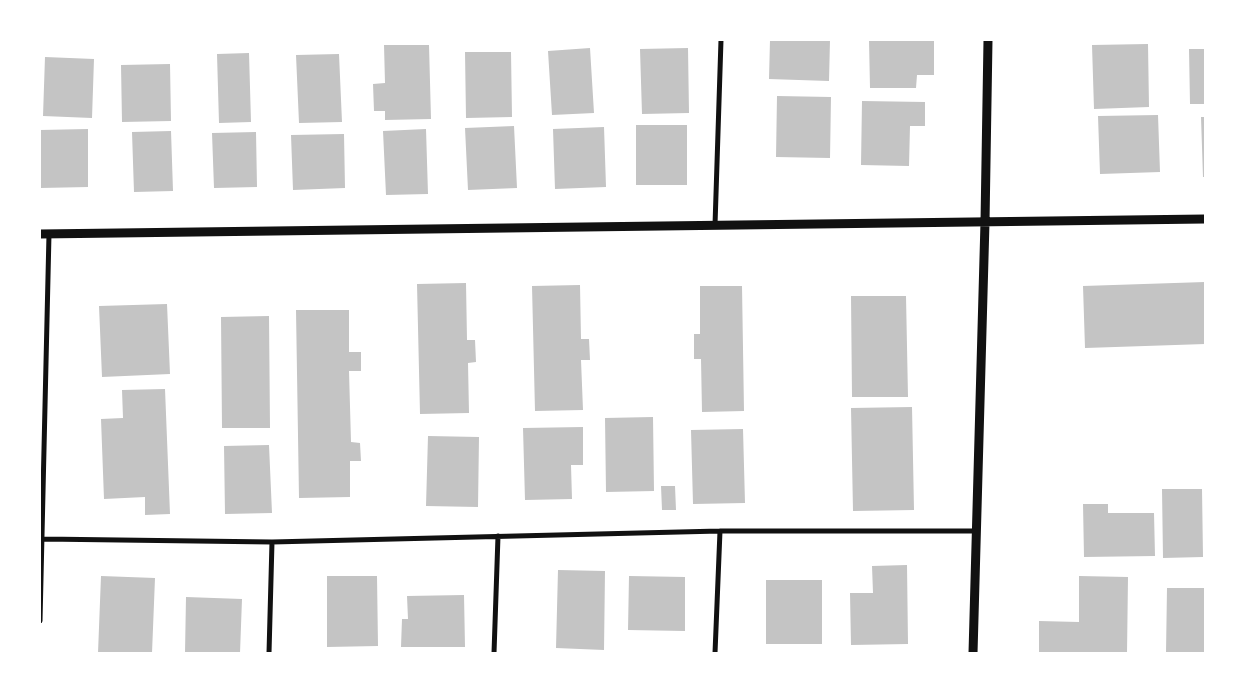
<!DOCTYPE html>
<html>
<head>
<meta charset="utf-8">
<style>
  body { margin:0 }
  #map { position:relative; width:1245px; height:693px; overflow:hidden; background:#fff; font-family:Barlow,sans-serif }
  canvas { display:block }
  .frame { position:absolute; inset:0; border:41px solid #fff; pointer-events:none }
</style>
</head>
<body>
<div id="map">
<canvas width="1245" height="693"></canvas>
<div class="frame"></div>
</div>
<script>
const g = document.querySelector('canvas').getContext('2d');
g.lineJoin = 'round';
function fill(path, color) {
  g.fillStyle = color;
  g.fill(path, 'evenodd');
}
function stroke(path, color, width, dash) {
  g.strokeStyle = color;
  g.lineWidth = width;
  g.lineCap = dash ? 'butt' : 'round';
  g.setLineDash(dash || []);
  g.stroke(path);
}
fill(new Path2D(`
  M770,40H830L829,81L769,79Z
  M869,40H934V75H917L916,88H870Z
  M1148,44L1149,107L1094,109L1092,45Z
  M384,45H429L431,119L385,120V111H374L373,84L385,83Z
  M590,48L594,113L552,115L548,51Z
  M688,48L689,113L642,114L640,49Z
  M1189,49H1205V104H1190Z
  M465,52H511L512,117L466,118Z
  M249,53L251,122L219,123L217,54Z
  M339,54L342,122L299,123L296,55Z
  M45,57L94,59L92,118L43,116Z
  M170,64L171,121L122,122L121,65Z
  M777,96L831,97L830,158L776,157Z
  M862,101L925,102V126H910L909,166L861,165Z
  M1158,115L1160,172L1100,174L1098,116Z
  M1201,117H1205V177H1203Z
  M636,125H687V185H636Z
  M514,126L517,188L468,190L465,128Z
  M604,127L606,187L555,189L553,129Z
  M88,129V187L40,188V130Z
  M426,129L428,194L386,195L383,131Z
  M171,131L173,191L134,192L132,132Z
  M256,132L257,187L214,188L212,133Z
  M344,134L345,188L293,190L291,135Z
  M1205,282V344L1085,348L1083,286Z
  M466,283L467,340H475L476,362L468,363L469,413L420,414L417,284Z
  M580,285L581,339H589L590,360H581L583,410L535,411L532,286Z
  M700,286H742L744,411L702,412L701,359H694V334H700Z
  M851,296H906L908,397H852Z
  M167,304L170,374L102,377L99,306Z
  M296,310H349V352H361V371H349L351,442L360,443L361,461H350V497L299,498Z
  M269,316L270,428H222L221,317Z
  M165,389L170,514L145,515V497L104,499L101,419L123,418L122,390Z
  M912,407L914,510L853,511L851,408Z
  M653,417L654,491L606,492L605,418Z
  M583,427V465H571L572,499L525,500L523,428Z
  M743,429L745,503L693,504L691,430Z
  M428,436L479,437L478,507L426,506Z
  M269,445L272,513L225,514L224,446Z
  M661,486H675L676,510H662Z
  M1162,489H1202L1203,557L1163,558Z
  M1083,504H1108V513H1154L1155,556L1084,557Z
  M907,565L908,644L851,645L850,593H873L872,566Z
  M558,570L605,571L604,650L556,648Z
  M101,576L155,578L152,653H98Z
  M327,576H377L378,646L327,647Z
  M629,576L685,577V631L628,630Z
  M1079,576L1128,577L1127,653H1039V621L1079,622Z
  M766,580H822V644H766Z
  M1167,588H1205V653H1166Z
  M464,595L465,647H401L402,619H408L407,596Z
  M186,597L242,599L240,653H185Z`), '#c4c4c4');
stroke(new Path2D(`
  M715,225L721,40
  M43,539L272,542L720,531H976
  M40,621L49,234
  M269,653L272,542
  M494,653L498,536
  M715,653L720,531`), '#111', 5);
stroke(new Path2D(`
  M40,234L1205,219
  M973,653L985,222L988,40`), '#111', 9);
</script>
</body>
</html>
